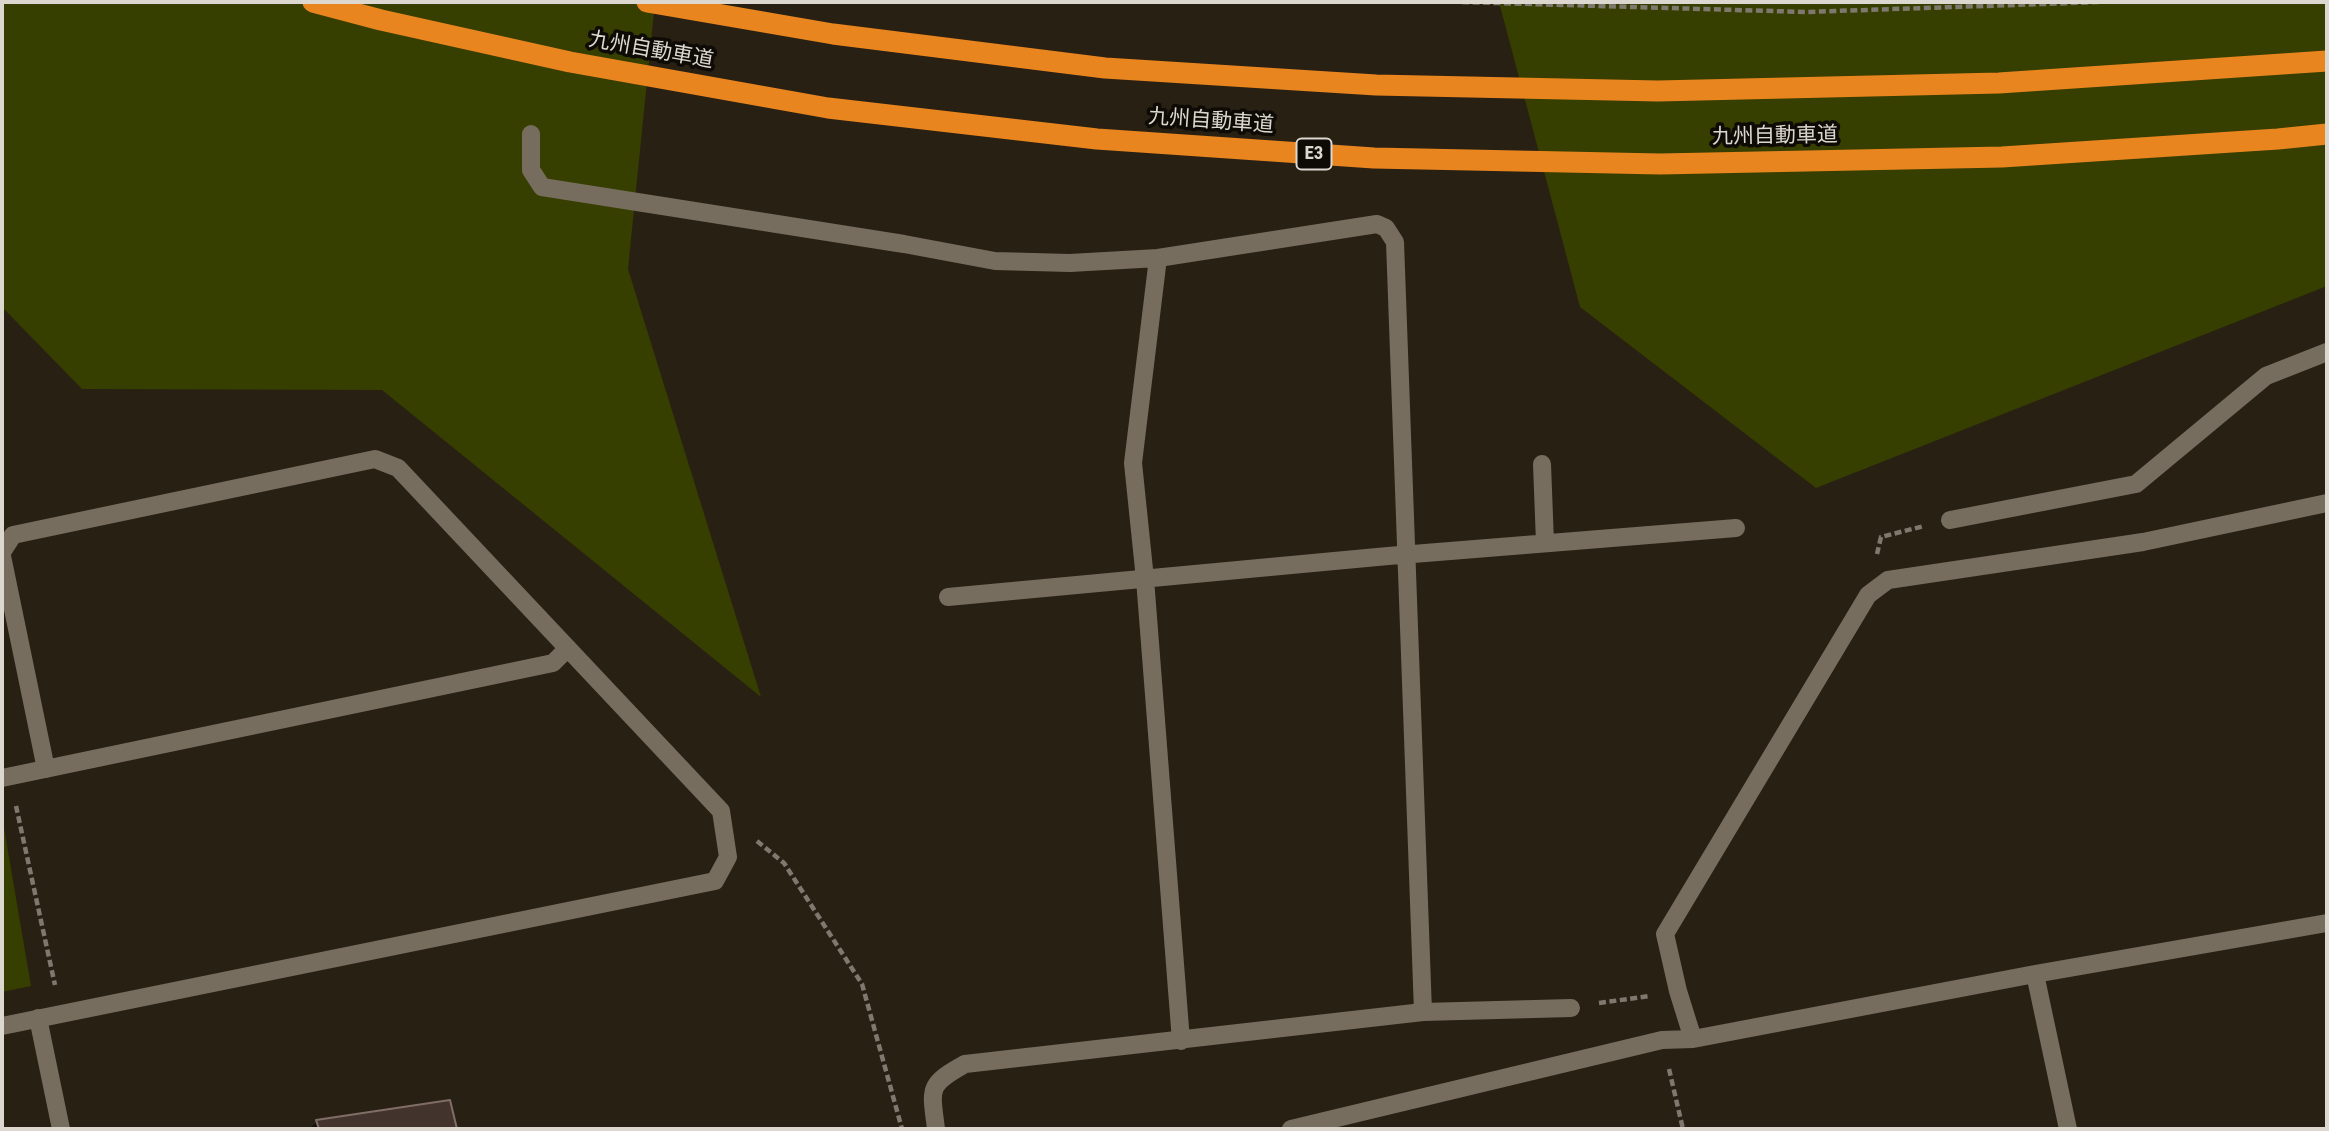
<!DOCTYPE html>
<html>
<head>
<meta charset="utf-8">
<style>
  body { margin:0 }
  #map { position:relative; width:2329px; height:1131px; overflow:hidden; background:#292014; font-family:"Roboto Condensed",sans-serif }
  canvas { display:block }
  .frame { position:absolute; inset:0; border:4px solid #ddd8cf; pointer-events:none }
</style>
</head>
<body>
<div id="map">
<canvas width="2329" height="1131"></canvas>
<div class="frame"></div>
</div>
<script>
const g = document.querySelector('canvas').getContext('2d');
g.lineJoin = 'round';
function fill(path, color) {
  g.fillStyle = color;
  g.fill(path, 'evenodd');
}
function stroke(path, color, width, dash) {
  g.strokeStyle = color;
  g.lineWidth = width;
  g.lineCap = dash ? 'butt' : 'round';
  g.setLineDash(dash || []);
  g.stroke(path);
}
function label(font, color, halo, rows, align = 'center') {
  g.font = font + ' "Roboto Condensed","Noto Sans JP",sans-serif';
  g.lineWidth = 7;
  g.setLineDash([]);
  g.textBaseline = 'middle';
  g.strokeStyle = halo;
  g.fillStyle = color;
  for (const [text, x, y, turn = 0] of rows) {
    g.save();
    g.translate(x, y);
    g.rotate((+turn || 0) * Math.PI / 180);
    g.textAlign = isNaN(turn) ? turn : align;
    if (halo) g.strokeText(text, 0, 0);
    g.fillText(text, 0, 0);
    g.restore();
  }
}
fill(new Path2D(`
  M2,2H655L628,269L761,697L382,390L82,389L2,307Z
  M1499,2H2327V286L1816,488L1580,307Z
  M2,816L31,986L2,992Z`), '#363e00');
fill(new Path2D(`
  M449,1102L455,1129H309L317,1122Z`), '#0007');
const building = new Path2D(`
  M450,1100L457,1129H319L316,1120Z`);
fill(building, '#43332d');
stroke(building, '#806d66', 2);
stroke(new Path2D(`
  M1462,2L1806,12L2102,2
  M1877,554L1881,537L1924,526
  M16,806L55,985
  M757,841L784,863L862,984L902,1129
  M1599,1003L1650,996
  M1669,1069L1683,1129`), '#7f786e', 4.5, [7, 3.5]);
stroke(new Path2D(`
  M531,134V170L542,187L904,244L995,261L1070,263L1158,258L1377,224L1386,228L1395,242L1423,1012
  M1158,258L1133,463L1145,579L1181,1041
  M1542,464L1545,543
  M1950,520L2136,484L2266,376L2327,352
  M2,552L13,535L375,459L398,468L721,811L728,857L715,881L2,1026
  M2,556L46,769
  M948,597L1388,556L1736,528
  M2,778L553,663L568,648
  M2035,974L2068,1129
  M38,1018L61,1129
  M1693,1039L1678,991L1665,934L1868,595L1888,580L2143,542L2327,503
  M936,1129C931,1088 927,1085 965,1064L1423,1012L1571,1008
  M1291,1129L1662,1040L1693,1039L2035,974L2327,923`), '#776d5e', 18);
stroke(new Path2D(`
  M313,2L381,20L570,62L828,108L1097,139L1374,158L1660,164L2002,157L2278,139L2327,134
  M647,2L833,34L1105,68L1376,85L1658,91L1999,83L2327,61`), '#e9851e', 21);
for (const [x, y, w] of [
  [1314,154,35]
]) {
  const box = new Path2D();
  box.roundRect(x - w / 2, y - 15.5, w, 31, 5);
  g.fillStyle = '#0e0b06';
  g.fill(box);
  stroke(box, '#ddd8cf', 2);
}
label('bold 19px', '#ddd8cf', null, [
  ["E3",1314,154]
]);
label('21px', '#ddd8cf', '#0e0b06', [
  ["九州自動車道",651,51,10],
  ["九州自動車道",1211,122,4],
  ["九州自動車道",1775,137,-1]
]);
</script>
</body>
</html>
